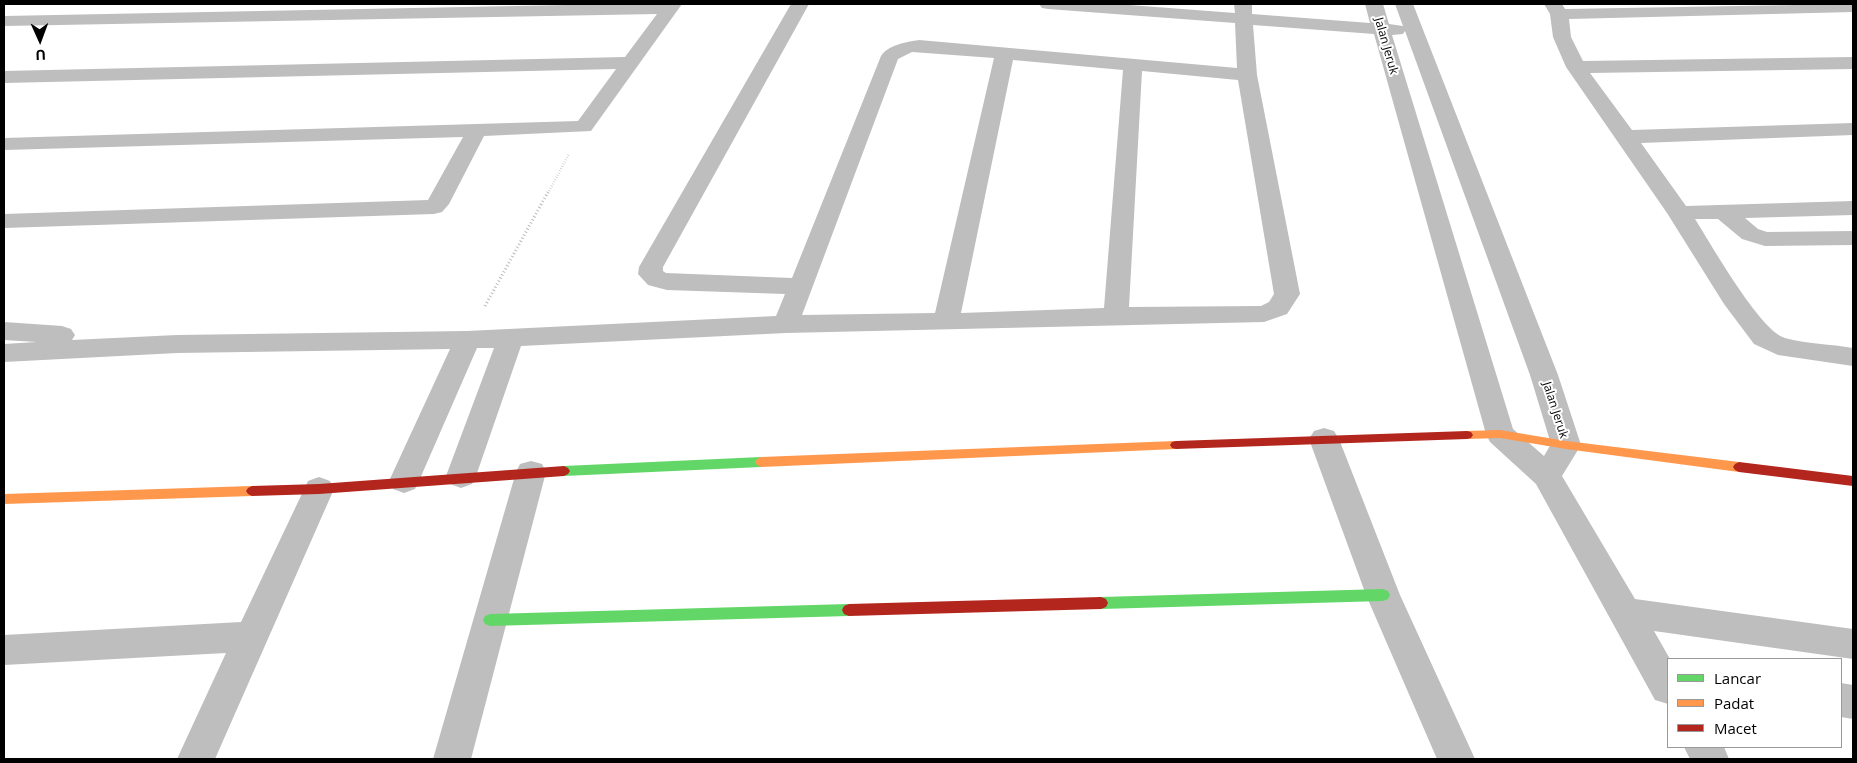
<!DOCTYPE html>
<html>
<head>
<meta charset="utf-8">
<style>
  body { margin:0 }
  #map { position:relative; width:1857px; height:763px; overflow:hidden; background:#fff; font-family:"Open Sans",sans-serif }
  canvas { display:block }
  .frame { position:absolute; inset:0; border:5px solid #000; pointer-events:none }
  .legend { position:absolute; left:1667px; top:658px; width:175px; height:90px; box-sizing:border-box; background:#fff; border:1px solid #999; margin:0; padding:6px 9px; list-style:none; font-size:15px; color:#000 }
  .legend li { display:flex; align-items:center; gap:10px; height:25px }
  .legend b { width:25px; border:1px solid #999 }
  .north { position:absolute; left:15px; top:15px; width:50px; height:50px; -webkit-text-stroke:4px #fff; paint-order:stroke; rotate:178deg; font-size:14px; font-weight:700; line-height:20px; text-align:center; color:#000 }
  .north::after { content:''; display:block; margin:auto; width:18px; height:22px; background:#000; clip-path:polygon(50% 0,100% 100%,50% 72%,0 100%) }
</style>
</head>
<body>
<div id="map">
<canvas width="1857" height="763"></canvas>
<div class="frame"></div>
<ul class="legend">
<li><b style="height:6px;background:#63d668"></b>Lancar</li>
<li><b style="height:6px;background:#ff974d"></b>Padat</li>
<li><b style="height:6px;background:#b3261e"></b>Macet</li>
</ul>
<div class="north">U</div>
</div>
<script>
const g = document.querySelector('canvas').getContext('2d');
g.lineJoin = 'round';
function stroke(path, color, width, dash) {
  g.strokeStyle = color;
  g.lineWidth = width;
  g.lineCap = dash ? 'butt' : 'round';
  g.setLineDash(dash || []);
  g.stroke(path);
}
function fill(path, color) {
  g.fillStyle = color;
  g.fill(path, 'evenodd');
}
function label(font, color, halo, rows, align = 'center') {
  g.font = font + ' "Open Sans",sans-serif';
  g.lineWidth = 4;
  g.setLineDash([]);
  g.textBaseline = 'middle';
  g.strokeStyle = halo;
  g.fillStyle = color;
  for (const [text, x, y, turn = 0] of rows) {
    g.save();
    g.translate(x, y);
    g.rotate((+turn || 0) * Math.PI / 180);
    g.textAlign = isNaN(turn) ? turn : align;
    if (halo) g.strokeText(text, 0, 0);
    g.fillText(text, 0, 0);
    g.restore();
  }
}
stroke(new Path2D(`
  M548,193L569,154`), '#b9b9b9', 2.5, [0.5, 2]);
stroke(new Path2D(`
  M485,306L548,192`), '#b9b9b9', 3, [1, 2.5]);
fill(new Path2D(`
  M617,4H682L591,131L484,136L449,204L442,212L434,214L4,228V214L428,200L463,137L4,150V138L578,121L616,69L4,83V71L625,57L657,14L4,26V16Z
  M791,4H809L663,267V271L666,273L792,278L881,56C888,45 906,42 919,40L1237,68L1235,23L1048,9L1042,8L1039,4H1116L1235,13L1234,4H1252V14L1370,23L1365,4H1383L1389,24L1403,26L1395,4H1413L1558,375L1581,445L1562,476L1635,599L1853,629V659L1654,631L1670,659H1668V704L1655,700L1536,484L1490,442L1486,434L1374,34L1253,25L1257,75L1300,294L1287,314L1264,322L786,333L521,346L476,476L472,484L461,488L450,484L446,476L494,348H477L419,481L415,489L404,493L393,489L389,481L450,349L177,353L4,362V344L37,342L4,340V322L62,326L71,329L75,335L72,340L177,335L467,331L776,316L785,294L667,290L648,285L638,274L639,267ZM1405,31L1530,375L1551,444L1544,456L1513,429L1392,35L1403,34ZM912,52L994,58L935,313L802,315L898,59ZM1013,60L1123,70L1104,308L961,313ZM1142,71L1238,80L1274,294L1269,302L1261,306L1129,307Z
  M1544,4H1562L1565,9L1853,4V12L1569,19L1571,37L1583,61L1853,57V69L1590,73L1632,130L1853,123V135L1641,143L1686,206L1853,201V215L1745,218L1758,229L1767,232L1853,231V245L1765,246L1742,239L1718,219H1695C1711,244 1760,331 1785,338C1806,344 1831,344 1853,348V366L1778,355L1754,344L1724,304L1667,213L1566,67L1553,37L1550,14Z
  M1324,428L1334,431L1339,439L1400,595L1475,759H1437L1366,595L1309,439L1314,431Z
  M531,461L542,464L546,472L471,759H433L516,472L520,464Z
  M319,477L330,481L334,489L215,759H177L226,653L4,665V635L241,622L308,481Z
  M1841,683L1853,685V719L1841,717Z
  M1684,747H1724L1729,759H1690Z`), '#bebebe');
fill(new Path2D(`
  M761,457L765,459L767,462L765,465L761,467L564,476L560,474L558,471L560,468L564,466Z
  M1383,589L1388,591L1390,595L1388,599L1383,601L1101,609L1096,607L1094,603L1096,599L1101,597Z
  M849,604L854,606L856,610L854,614L849,616L490,626L485,624L483,620L485,616L490,614Z`), '#63d668');
fill(new Path2D(`
  M1500,430L1566,441L1739,462L1743,464L1745,467L1743,470L1739,472L1566,449L1500,438L1467,439L1463,438L1461,435L1463,432L1467,431Z
  M1176,441L1180,442L1182,445L1180,448L1176,449L761,467L757,465L755,462L757,459L761,457Z
  M252,486L256,488L258,491L256,494L252,496L4,504V494Z`), '#ff974d');
fill(new Path2D(`
  M1467,431L1471,432L1473,435L1471,438L1467,439L1176,449L1172,448L1170,445L1172,442L1176,441Z
  M1739,462L1853,476V486L1739,472L1735,470L1733,467L1735,464Z
  M564,466L568,468L570,471L568,474L564,476L319,494L252,496L248,494L246,491L248,488L252,486L319,484Z
  M1101,597L1106,599L1108,603L1106,607L1101,609L849,616L844,614L842,610L844,606L849,604Z`), '#b3261e');
label('12px', '#000', '#fff', [
  ["Jalan Jeruk",1386,46,74],
  ["Jalan Jeruk",1555,410,72]
]);
</script>
</body>
</html>
